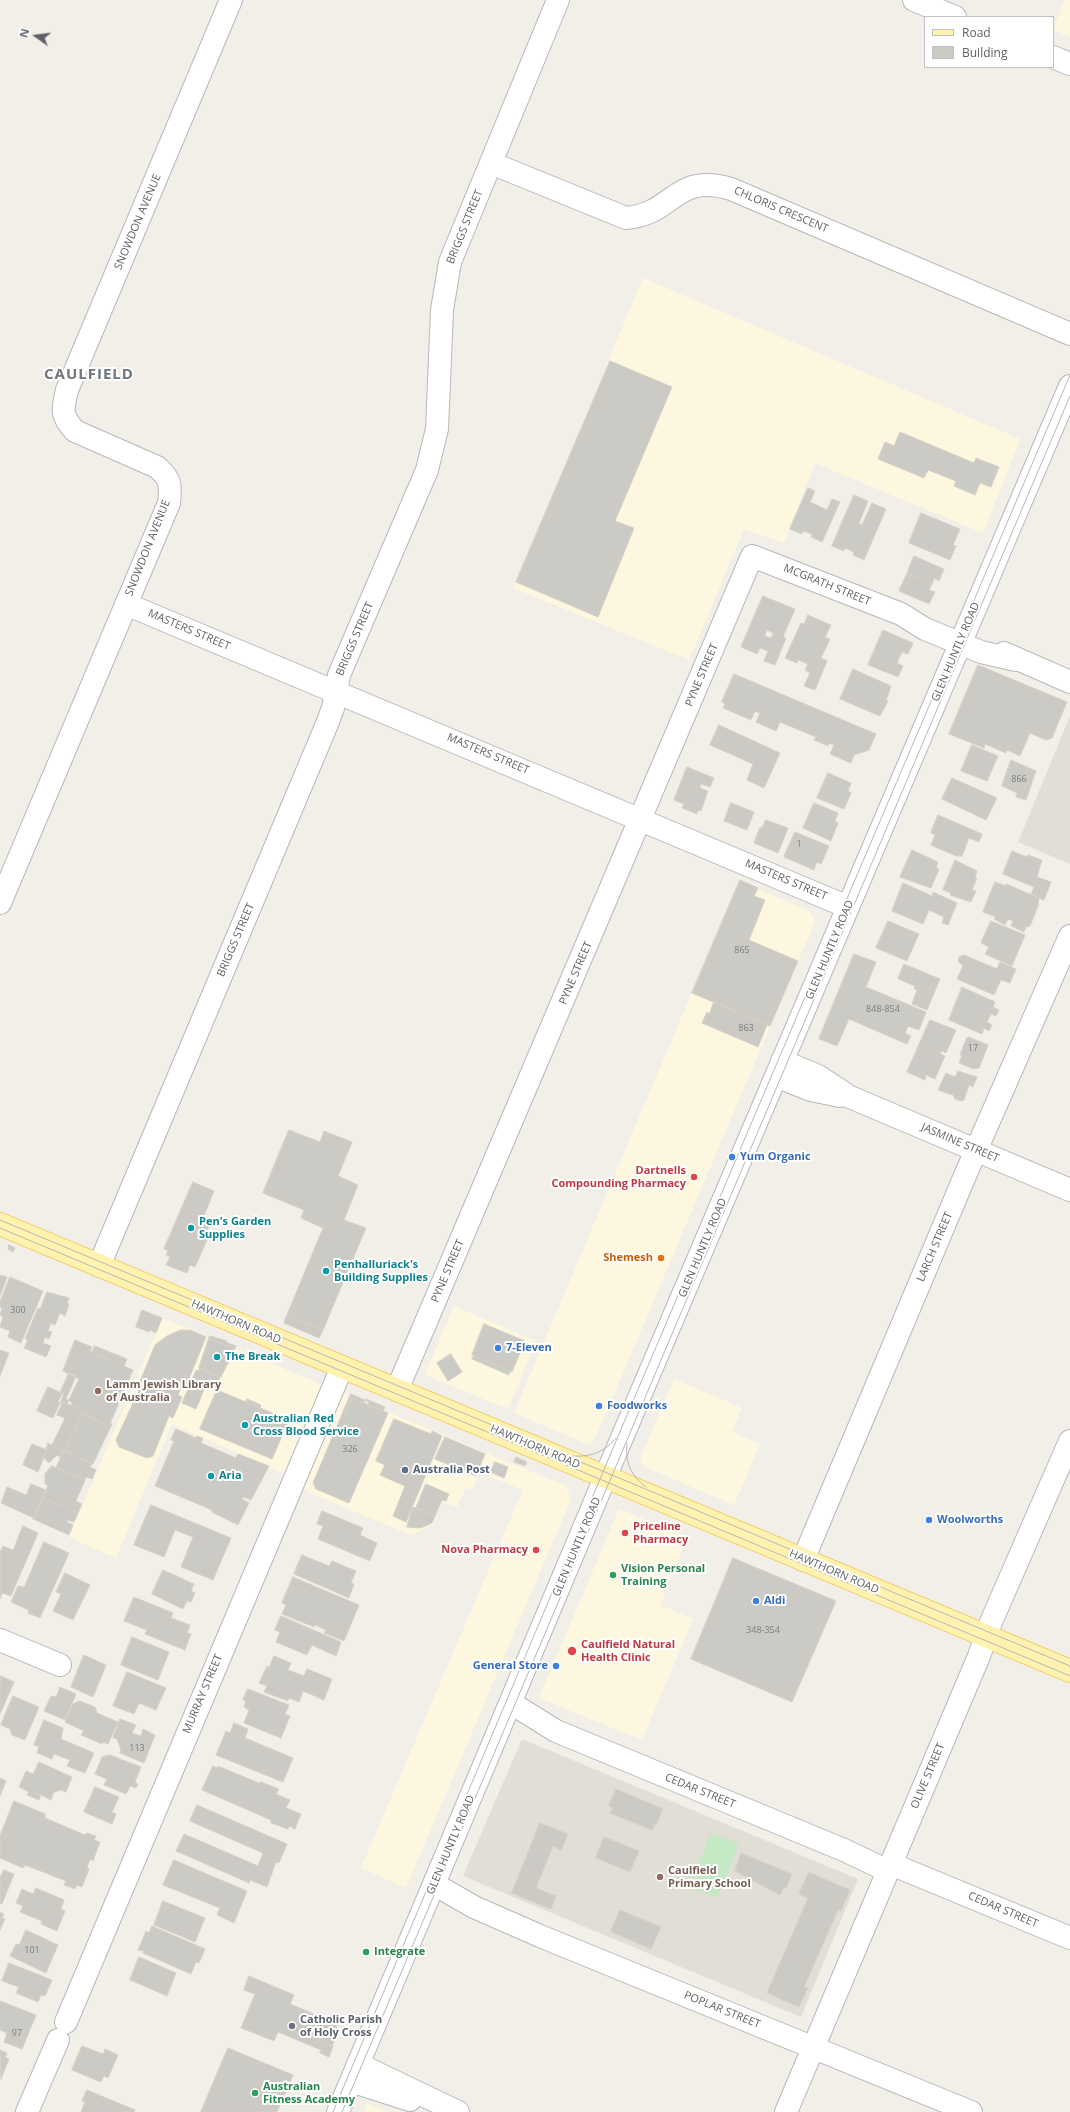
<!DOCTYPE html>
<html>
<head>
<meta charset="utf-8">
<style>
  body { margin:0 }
  #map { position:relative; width:1070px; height:2112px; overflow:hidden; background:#f1efe8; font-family:"Open Sans",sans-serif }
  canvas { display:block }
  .legend { position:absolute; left:924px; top:16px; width:130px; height:52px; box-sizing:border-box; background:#fff; border:1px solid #bfc1c3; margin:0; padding:5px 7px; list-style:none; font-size:12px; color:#5f6368 }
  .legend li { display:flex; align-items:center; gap:8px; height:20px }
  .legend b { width:20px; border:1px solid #bfc1c3 }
  .north { position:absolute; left:16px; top:16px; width:40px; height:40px; -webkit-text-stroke:3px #fff; paint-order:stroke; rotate:284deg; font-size:11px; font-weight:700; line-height:16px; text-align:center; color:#5f6368 }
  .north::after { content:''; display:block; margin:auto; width:14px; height:18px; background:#5f6368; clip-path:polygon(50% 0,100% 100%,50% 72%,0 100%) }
</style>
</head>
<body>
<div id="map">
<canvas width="1070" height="2112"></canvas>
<ul class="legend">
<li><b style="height:5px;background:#fff2af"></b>Road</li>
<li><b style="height:11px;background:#cccac5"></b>Building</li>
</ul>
<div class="north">N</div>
</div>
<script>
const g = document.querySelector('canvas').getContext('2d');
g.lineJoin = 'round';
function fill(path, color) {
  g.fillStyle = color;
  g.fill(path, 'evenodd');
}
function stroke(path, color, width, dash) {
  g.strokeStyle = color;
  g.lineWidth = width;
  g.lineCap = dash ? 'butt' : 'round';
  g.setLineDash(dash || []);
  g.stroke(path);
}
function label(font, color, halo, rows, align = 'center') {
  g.font = font + ' "Open Sans",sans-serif';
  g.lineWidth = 4;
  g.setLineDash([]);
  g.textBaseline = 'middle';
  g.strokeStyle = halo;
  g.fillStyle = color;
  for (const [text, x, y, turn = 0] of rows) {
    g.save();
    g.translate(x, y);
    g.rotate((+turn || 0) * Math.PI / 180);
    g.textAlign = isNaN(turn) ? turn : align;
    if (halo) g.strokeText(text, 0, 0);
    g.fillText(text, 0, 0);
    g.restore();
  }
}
fill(new Path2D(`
  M1064,0H1070V37L1053,30Z
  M643,278L1020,439L983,533L815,463L784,543L744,529L689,660L513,588Z
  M739,881L811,912L815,921L594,1441L587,1444L514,1413Z
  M454,1306L536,1341L508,1409L425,1375Z
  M162,1318L566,1486L571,1499L406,1888L361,1868L523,1490L479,1472L472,1490L466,1488L457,1507L442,1502L433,1524L411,1535L310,1493L292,1477L172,1424L116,1558L69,1537Z
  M674,1379L742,1408L732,1432L760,1444L734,1505L643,1466L640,1459Z
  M619,1509L688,1537L660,1605L693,1619L642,1740L539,1698Z
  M367,2103L387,2112H364Z`), '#fef7e0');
fill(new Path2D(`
  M1070,716V864L1018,842Z
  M522,1739L858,1879L801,2017L463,1876Z`), '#e1ded6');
fill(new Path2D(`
  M711,1833L739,1844L717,1898L689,1887Z`), '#c5e8c5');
const building = new Path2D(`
  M610,361L672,387L615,521L634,528L598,617L516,582Z
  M900,432L974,463L976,458L999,467L991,487L980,483L975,495L954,486L956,481L928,470L924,478L878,459L885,442L894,446Z
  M808,488L815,491L810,502L823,508L827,510L832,499L840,502L822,542L811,537L812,534L803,531L802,534L790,529Z
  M854,495L868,501L859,523L862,525L872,503L886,509L864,560L853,555L854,552L845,548L844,551L832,546Z
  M921,513L960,529L953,545L956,546L950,560L909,543Z
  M914,556L944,569L939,581L934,578L932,584L907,574Z
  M907,574L932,584L929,590L935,592L929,604L899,591Z
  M763,596L795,609L783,637L786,638L775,665L764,661L768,651L760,648L757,654L741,647ZM767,630L773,633L771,638L765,636Z
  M808,615L831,625L825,637L830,639L821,658L827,661L815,690L804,686L810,673L805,670L808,664L798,660L797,663L785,658L801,623L804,624Z
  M883,630L913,643L908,654L902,652L897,663L903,666L898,677L868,665Z
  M978,665L1067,702L1052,738L1046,740L1030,733L1020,756L1007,750L1006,753L985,744L984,748L949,734Z
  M853,669L891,686L886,701H888L880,716L840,699Z
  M734,674L876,734L869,750L854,755L851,763L830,754L834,745L829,743L828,746L814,740L816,737L780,722L776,731L756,722L760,713L755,711L751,720L723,708L725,704L722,702Z
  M719,725L780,753L764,788L747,780L753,764L710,745Z
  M972,745L998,756L987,781L961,771Z
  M1011,760L1036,771L1026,800L1016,797L1017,793L1002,786Z
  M687,767L714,778L710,787L701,784L700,788L708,791L701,811L698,810L697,814L682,808L684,804L674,800Z
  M828,773L851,783L848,791L851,793L844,809L817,798Z
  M952,778L997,798L986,820L942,799Z
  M731,803L754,812L747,830L724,821Z
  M814,803L838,813L835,821L838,823L831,841L803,828Z
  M938,815L982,834L979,842L969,838L962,856H956L931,845L935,835L931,833Z
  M766,820L788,828L778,853L754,843L760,827L762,828Z
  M795,832L829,846L821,864L817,862L814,870L784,857Z
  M912,850L938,862L936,868L939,869L931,888L900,877Z
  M1012,851L1027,857L1028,855L1042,860L1037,877L1051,882L1044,900L1031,894L1034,887L1003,874Z
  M955,860L977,871L975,878H977L972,890L976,891L971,902L950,895L951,893L943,890Z
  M740,880L758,888L754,896L765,900L749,940L798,961L770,1026L692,993Z
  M995,882L1006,886V884L1039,898L1038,906L1030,926L1026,927L1024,932L1011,926L1013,921L1008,919L1005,925L994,919L996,917L983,912Z
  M903,883L932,896L933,892L957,903L948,925L942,923L944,917L929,910L923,924L892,911Z
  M888,921L919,934L907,961L876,948Z
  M991,921L1025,935L1012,966L985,954L989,947L981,943Z
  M854,954L876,962L866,987L926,1012L919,1030L908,1026L905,1033L911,1036L907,1044L849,1019L837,1046L819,1039Z
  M964,955L997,969L1000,962L1016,969L1010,983L1001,980L994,995L957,979L963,966L958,961L959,957Z
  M904,964L940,979L927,1010L912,1004L917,990L914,989L915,986L898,979Z
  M962,987L995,1002L993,1007L999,1010L996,1016L991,1014L987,1022L992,1025L989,1031L984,1028L982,1034L949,1020Z
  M714,1002L767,1025L758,1047L702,1023L707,1012L709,1014Z
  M930,1020L956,1030L946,1053L942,1051L940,1054L945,1056L935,1079L926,1075L925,1080L907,1072Z
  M969,1037L988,1045L979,1068L974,1069L959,1063L962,1055H960L966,1039Z
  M958,1071L977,1077L973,1087L969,1085L964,1100L961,1101L955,1099L953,1095L938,1090L946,1073L955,1077Z
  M289,1130L320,1142L324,1131L352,1142L338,1176L358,1185L344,1220L366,1228L323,1330L287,1315L323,1228L301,1218L304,1210L263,1193Z
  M193,1182L214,1191L204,1216L212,1219L204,1237L208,1238L195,1267L190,1265L187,1273L166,1265L170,1257L166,1255L168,1251L164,1249Z
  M9,1245L15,1248L13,1252L8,1249Z
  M0,1275L7,1277L0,1296Z
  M10,1277L43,1291L21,1343L8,1337L10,1331L0,1327L3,1317L0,1315L2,1308L0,1307V1302Z
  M47,1292L69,1298L67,1303L69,1304L65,1316L60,1313L55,1325L51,1323L48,1331L52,1332L49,1339L45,1337L43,1343L51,1346L46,1357L24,1348L28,1340L25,1339L38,1308L40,1309Z
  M142,1310L162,1318L156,1333L150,1330L149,1332L136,1327Z
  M287,1315L323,1330L319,1338L284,1323Z
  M484,1324L525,1341L512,1372L472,1355Z
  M181,1330H190L206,1337L186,1386L182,1385L178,1395L182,1397L173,1418L169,1416L153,1456L147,1458L119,1447L116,1440L140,1388L139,1384L155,1345L167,1336Z
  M210,1336L227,1341L226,1342L236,1346L235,1349L209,1338Z
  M209,1338L235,1349L221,1377L199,1368Z
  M75,1340L92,1347L90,1351L133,1370L109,1426L75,1411L77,1408L67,1404L79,1379L63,1371Z
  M95,1346L127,1359L124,1366L92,1352Z
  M0,1350L9,1353L0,1376Z
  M451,1354L462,1372L448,1381L437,1363Z
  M474,1356L510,1371L509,1375L472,1359Z
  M200,1368L220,1377L218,1384L208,1380L196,1409L182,1403L196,1370L199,1371Z
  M69,1373L76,1376L66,1399L72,1402L71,1406L63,1402L62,1404L58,1402L62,1394L60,1393Z
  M48,1387L64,1394L53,1418L37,1411Z
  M217,1390L289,1420L272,1459L200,1429Z
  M351,1394L369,1402L368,1405L352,1398L346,1414L343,1412Z
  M352,1398L388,1413L349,1503L316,1489L313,1483L343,1412L346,1414Z
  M247,1399L261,1405L260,1408L246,1402Z
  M366,1399L385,1407L383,1411L364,1403Z
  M63,1402L77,1408L75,1411L82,1414L65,1451L52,1445L65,1418L57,1415Z
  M82,1414L109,1426L110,1423L112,1424L93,1464L65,1451Z
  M394,1419L431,1434L432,1431L442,1436L406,1522L393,1516L405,1486L380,1475L385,1465L376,1461Z
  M176,1429L196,1438L197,1436L203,1438L201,1443L236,1458L238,1454L269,1466L251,1500L243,1497L242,1499L249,1503L238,1525L212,1512V1510L155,1486L174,1441L171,1440Z
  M445,1437L485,1454L476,1476L435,1459Z
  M48,1443L64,1451L61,1458L57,1455L49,1463L44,1458Z
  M32,1444L47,1450L38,1472L23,1465Z
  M64,1451L92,1463L90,1467L96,1470L92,1479L86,1477L85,1480L56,1468Z
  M516,1457L527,1462L525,1466L514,1462Z
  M495,1462L508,1467L504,1478L490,1472Z
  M52,1466L85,1480L76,1501L82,1504L78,1513L43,1498L48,1485L45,1484V1474Z
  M31,1484L46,1490L34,1518L1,1503L7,1487L26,1495Z
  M426,1484L449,1494L446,1501L442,1500L435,1516L416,1508Z
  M43,1498L78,1513L74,1522L68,1520L67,1522L73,1525L69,1535L33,1519Z
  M151,1505L231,1538L213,1580L181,1567L193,1537L175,1530L164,1557L134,1545Z
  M413,1507L435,1516L432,1523L421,1528L407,1527Z
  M322,1511L363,1528L360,1535L377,1543L370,1561L318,1539L323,1526L317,1524Z
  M23,1526L38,1533L11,1596L2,1593L0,1599V1552L3,1546L13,1550Z
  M44,1542L69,1553L40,1618L28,1613L29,1610L11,1602L18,1586L24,1587Z
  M302,1555L329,1566L332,1561L356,1571L351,1583L354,1584L349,1598L294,1574Z
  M733,1558L836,1601L792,1702L691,1659Z
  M163,1570L194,1584L191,1591L195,1593L191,1602L187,1601L183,1609L152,1594Z
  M65,1573L90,1585L73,1620L53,1611L61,1594L56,1592Z
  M293,1577L359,1605L344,1641L324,1633L326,1630L315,1625L314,1627L282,1614L286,1605L282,1603Z
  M134,1597L173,1613L171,1618L190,1625L187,1633L191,1634L185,1650L145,1634L147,1630L124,1621Z
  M281,1616L341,1642L336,1656L312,1645L307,1655L276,1642L280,1632L275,1630Z
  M132,1637L169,1652L158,1680L121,1665Z
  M84,1655L106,1665L93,1697L71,1687Z
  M274,1656L291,1663L288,1670L304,1676L307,1669L332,1679L324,1700L303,1691L299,1702L289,1698L288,1701L264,1692L267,1686L259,1683L267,1666L269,1667Z
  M127,1672L166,1688L156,1710L139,1703L134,1714L113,1706Z
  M1,1676L14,1682L0,1714V1678Z
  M60,1687L76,1694L65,1720L44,1711L51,1696L56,1697Z
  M248,1689L289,1705L285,1714L290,1716L281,1738L244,1723L249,1710L244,1707L246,1701L243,1700Z
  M13,1696L39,1707L25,1740L12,1735L10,1729L1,1725Z
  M80,1701L95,1707L97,1713L118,1722L108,1744L103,1742L102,1744L81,1735L84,1731L65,1722L73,1704Z
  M120,1719L136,1725L132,1733L141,1736L143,1729L155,1735L144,1763L120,1753L121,1750L117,1739L113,1738Z
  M44,1720L63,1728L61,1739L94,1753L85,1773L67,1766L70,1760L54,1754L52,1759L37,1753L39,1747L34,1745Z
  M234,1723L248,1729L245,1738L293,1758L283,1782L216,1755L226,1731L230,1733Z
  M110,1755L141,1767L135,1782L138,1784L136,1788L130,1786L126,1794L104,1785L107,1779L95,1774L102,1757Z
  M39,1762L72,1777L66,1792L61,1790L54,1792L51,1800L41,1795L39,1800L27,1795L29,1792L19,1787L26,1771L33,1774Z
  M213,1766L217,1768L218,1766L259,1783L261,1782L279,1789L276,1794L290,1800L286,1808L301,1814L295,1829L289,1826L288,1829L271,1823V1820L202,1790Z
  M0,1778L6,1781L0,1796Z
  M95,1787L119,1797L112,1812L116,1814L112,1824L84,1812Z
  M616,1789L663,1809L656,1825L654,1824L652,1830L610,1813L613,1808L609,1806Z
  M14,1801L45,1814V1818L85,1835L87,1833L96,1836L94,1840L100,1842L93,1861L90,1859L87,1867L89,1869L82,1887L77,1885L75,1889L64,1885L66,1881L25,1865L23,1868L0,1858V1836Z
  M197,1805L287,1844L279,1863L276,1862L267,1887L250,1880L249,1883L176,1851L184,1834L258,1866L263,1853L190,1821Z
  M540,1823L568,1834L561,1850L553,1846L536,1888L556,1896L551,1909L512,1893Z
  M604,1837L639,1851L630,1872L596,1858Z
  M741,1853L792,1874L786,1888L784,1887L780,1895L735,1871Z
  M174,1860L247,1891L234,1923L217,1915L220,1908L163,1885Z
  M4,1870L14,1874L2,1904L0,1903V1878Z
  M809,1872L850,1890L841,1911L838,1910L804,1987L808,1988L799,2007L767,1993L808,1898L799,1894Z
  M36,1888L64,1900L61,1909L65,1911L57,1931L41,1924L42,1921L20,1912L23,1906L16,1903L22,1889L33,1894Z
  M163,1901L205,1918L195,1942L154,1925Z
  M620,1910L661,1927L651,1949L611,1932Z
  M0,1912L4,1914L2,1918L5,1919L0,1930Z
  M152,1926L205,1949L199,1963L196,1962L191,1974L143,1953L144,1951L138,1950L146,1931L149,1933Z
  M26,1930L58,1945L46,1973L10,1956L16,1944L19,1945Z
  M139,1957L176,1973L167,1996L130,1980Z
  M9,1963L52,1980L45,1996L41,1995L38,2002L16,1993L19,1987L2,1981Z
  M249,1976L294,1995L290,2004L333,2022L330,2029L338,2032L332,2046L324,2043L321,2050L278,2032L274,2041L241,2028L255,1994L244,1990Z
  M0,2001L36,2015L22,2049L4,2042L7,2033L0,2030Z
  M332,2023L337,2025L335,2031L330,2029Z
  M324,2043L333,2046L329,2057L320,2053Z
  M82,2046L103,2054L105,2049L118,2055L108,2078L104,2076L101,2082L72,2070Z
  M228,2048L293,2075L277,2112H201Z
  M0,2050L7,2053L5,2057L9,2059L1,2079Z
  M87,2090L135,2110L134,2112H81L85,2102L82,2101Z`);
fill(building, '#cccac5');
stroke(building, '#d6d1c6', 1);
const minor = new Path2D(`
  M914,0L955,17
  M1053,57L1070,64
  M491,163L626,218C675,214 674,172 731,189L1070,334
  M126,604L848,907
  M1004,653L1070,682
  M0,903L169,503C171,485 171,479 157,467L75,431C61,416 62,410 67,390L231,0
  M782,1061L818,1076L850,1097L1070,1190
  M776,1076L811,1090L840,1096
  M99,1266L327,724L333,708L339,675L427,470L437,429L442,310L450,262L558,0
  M397,1390L752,556L901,614L925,629L981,652L1016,660
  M803,1560L967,1171L1070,936
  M0,1640L60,1665
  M511,1703L556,1731L844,1850L888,1871
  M891,1864L1070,1938
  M434,1884L474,1907L540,1936L971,2112
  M66,2022L342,1367
  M358,2064L458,2112
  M351,2081L410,2100
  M27,2112L58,2040
  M338,2112L607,1473L1070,386
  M786,2112L979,1656L991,1622L1070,1441`);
const major = new Path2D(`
  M0,1224L1070,1671`);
stroke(minor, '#b5b8bc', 24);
stroke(major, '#f2c960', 24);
stroke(minor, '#fff', 22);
stroke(major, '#fff2af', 22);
stroke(new Path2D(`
  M0,1220L1070,1666
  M0,1228L1070,1676
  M627,1444C625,1462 631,1476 646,1487
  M572,1456C590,1457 604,1453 616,1438
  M333,2112L619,1434L1070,375
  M342,2112L1070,396`), '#b6b7b8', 1);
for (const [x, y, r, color] of [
  [732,1157,4,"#3f7fe0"],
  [694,1177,4,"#e0444e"],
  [191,1228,4,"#0f9aa8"],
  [661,1258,4,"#e8710a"],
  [326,1271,4,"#0f9aa8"],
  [498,1348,4,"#3f7fe0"],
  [217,1357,4,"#0f9aa8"],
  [98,1391,4,"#8d6e63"],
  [599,1406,4,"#3f7fe0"],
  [245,1425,4,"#0f9aa8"],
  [405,1470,4,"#5c6f8a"],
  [211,1476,4,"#0f9aa8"],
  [929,1520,4,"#3f7fe0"],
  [625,1533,4,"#e0444e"],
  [536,1550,4,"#e0444e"],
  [613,1575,4,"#2e9e5b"],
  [756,1601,4,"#3f7fe0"],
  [572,1651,5,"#e0444e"],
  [556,1666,4,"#3f7fe0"],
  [660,1877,4,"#8d6e63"],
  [366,1952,4,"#2e9e5b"],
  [292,2026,4,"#6b7280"],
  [255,2093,4,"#2e9e5b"]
]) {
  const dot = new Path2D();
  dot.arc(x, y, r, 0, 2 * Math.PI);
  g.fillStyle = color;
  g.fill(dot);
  stroke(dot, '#fff', 1.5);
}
label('9px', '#7a7d7f', null, [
  ["866",1019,779],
  ["1",799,844],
  ["865",742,950],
  ["848-854",883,1009],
  ["863",746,1028],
  ["17",973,1048],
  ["300",18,1310],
  ["326",350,1449],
  ["348-354",763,1630],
  ["113",137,1748],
  ["101",32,1950],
  ["97",17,2033]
]);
label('11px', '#5f6368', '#fff', [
  ["CHLORIS CRESCENT",781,210,23],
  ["SNOWDON AVENUE",138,222,-67],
  ["BRIGGS STREET",465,227,-68],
  ["SNOWDON AVENUE",148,548,-68],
  ["MCGRATH STREET",827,585,22],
  ["MASTERS STREET",189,630,23],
  ["BRIGGS STREET",355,639,-67],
  ["GLEN HUNTLY ROAD",956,652,-67],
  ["PYNE STREET",702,675,-67],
  ["MASTERS STREET",488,754,23],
  ["MASTERS STREET",786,880,23],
  ["BRIGGS STREET",236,940,-67],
  ["GLEN HUNTLY ROAD",830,950,-67],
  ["PYNE STREET",576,973,-67],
  ["JASMINE STREET",960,1143,23],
  ["LARCH STREET",935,1247,-67],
  ["GLEN HUNTLY ROAD",703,1248,-67],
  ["PYNE STREET",448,1271,-67],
  ["HAWTHORN ROAD",236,1322,23],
  ["HAWTHORN ROAD",535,1447,23],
  ["GLEN HUNTLY ROAD",577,1547,-67],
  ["HAWTHORN ROAD",834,1572,23],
  ["MURRAY STREET",203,1694,-67],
  ["OLIVE STREET",928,1776,-67],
  ["CEDAR STREET",700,1791,22],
  ["GLEN HUNTLY ROAD",451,1845,-67],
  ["CEDAR STREET",1003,1910,23],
  ["POPLAR STREET",722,2010,22]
]);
label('bold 11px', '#366cbe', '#fff', [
  ["Yum Organic",740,1157],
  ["7-Eleven",506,1348],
  ["Foodworks",607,1406],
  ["Woolworths",937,1520],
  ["Aldi",764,1601],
  ["General Store",548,1666,"right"]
], 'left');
label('bold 11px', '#be3a42', '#fff', [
  ["Dartnells",686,1171],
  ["Compounding Pharmacy",686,1184],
  ["Priceline",633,1527,"left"],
  ["Pharmacy",633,1540,"left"],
  ["Nova Pharmacy",528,1550],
  ["Caulfield Natural",581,1645,"left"],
  ["Health Clinic",581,1658,"left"]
], 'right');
label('bold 11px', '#0d838f', '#fff', [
  ["Pen's Garden",199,1222],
  ["Supplies",199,1235],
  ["Penhalluriack's",334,1265],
  ["Building Supplies",334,1278],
  ["The Break",225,1357],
  ["Australian Red",253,1419],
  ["Cross Blood Service",253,1432],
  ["Aria",219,1476]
], 'left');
label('bold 11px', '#c56008', '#fff', [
  ["Shemesh",653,1258]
], 'right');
label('bold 11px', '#785e54', '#fff', [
  ["Lamm Jewish Library",106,1385],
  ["of Australia",106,1398],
  ["Caulfield",668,1871],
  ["Primary School",668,1884]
], 'left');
label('bold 11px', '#4e5e75', '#fff', [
  ["Australia Post",413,1470]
], 'left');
label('bold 11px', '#27864d', '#fff', [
  ["Vision Personal",621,1569],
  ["Training",621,1582],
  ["Integrate",374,1952],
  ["Australian",263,2087],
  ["Fitness Academy",263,2100]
], 'left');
label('bold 11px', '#5b616d', '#fff', [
  ["Catholic Parish",300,2020],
  ["of Holy Cross",300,2033]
], 'left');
g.letterSpacing = '1px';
label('bold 15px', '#70757a', '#fff', [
  ["CAULFIELD",89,375]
]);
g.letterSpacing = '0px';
</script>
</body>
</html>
